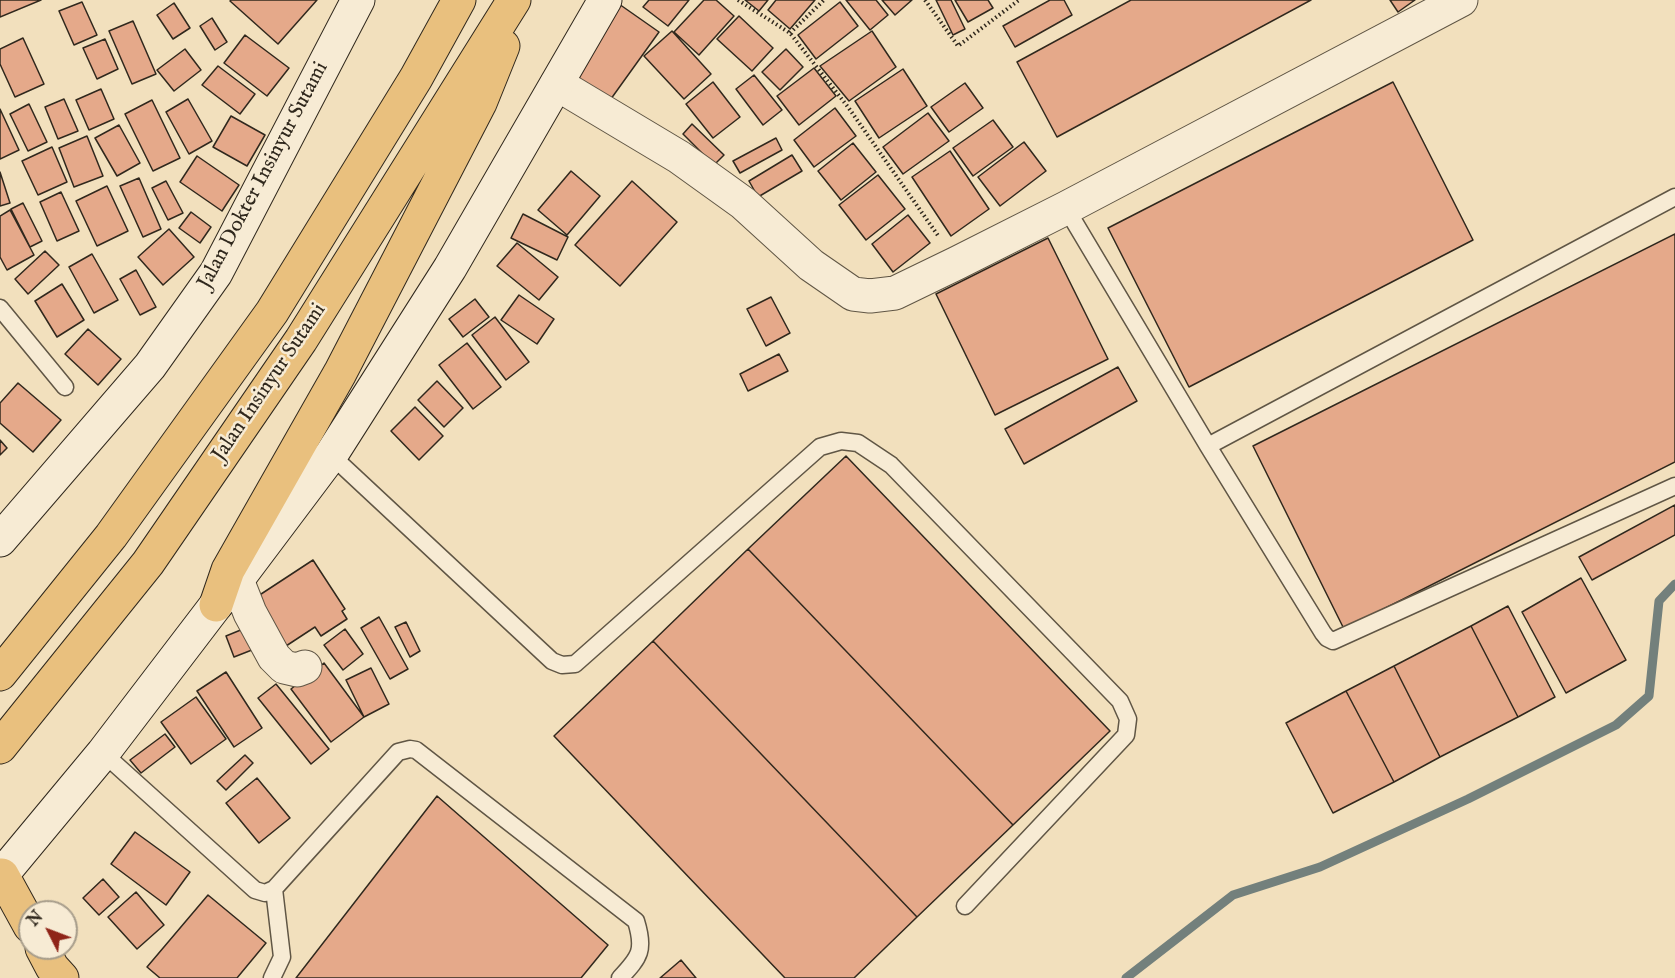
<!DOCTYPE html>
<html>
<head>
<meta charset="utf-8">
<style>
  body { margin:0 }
  #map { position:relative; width:1675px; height:978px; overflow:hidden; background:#f2e0bd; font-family:"IM FELL English",serif }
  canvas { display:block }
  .north { position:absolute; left:18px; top:900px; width:60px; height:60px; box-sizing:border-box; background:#f7ebd4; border:2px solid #a79d8b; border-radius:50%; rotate:312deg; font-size:16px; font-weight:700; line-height:24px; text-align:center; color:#30281d }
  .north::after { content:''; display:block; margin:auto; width:21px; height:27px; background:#8f2418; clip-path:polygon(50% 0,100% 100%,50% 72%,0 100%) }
</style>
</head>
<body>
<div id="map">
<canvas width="1675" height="978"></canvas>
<div class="north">N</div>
</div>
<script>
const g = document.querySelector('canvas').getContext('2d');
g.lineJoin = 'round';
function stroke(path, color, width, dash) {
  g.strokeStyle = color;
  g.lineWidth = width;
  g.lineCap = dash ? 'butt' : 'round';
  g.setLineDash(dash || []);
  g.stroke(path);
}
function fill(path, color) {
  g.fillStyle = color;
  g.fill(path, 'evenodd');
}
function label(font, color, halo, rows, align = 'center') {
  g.font = font + ' "IM FELL English",serif';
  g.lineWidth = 5;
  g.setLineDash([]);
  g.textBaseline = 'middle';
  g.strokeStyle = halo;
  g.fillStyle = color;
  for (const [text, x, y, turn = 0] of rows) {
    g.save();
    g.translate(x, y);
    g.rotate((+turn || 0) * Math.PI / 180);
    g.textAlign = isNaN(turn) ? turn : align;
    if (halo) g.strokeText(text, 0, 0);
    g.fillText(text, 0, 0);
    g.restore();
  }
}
stroke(new Path2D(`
  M1126,978L1233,895L1320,867L1468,799L1616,725L1649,696L1659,601L1675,584`), '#73807c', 9);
const building = new Path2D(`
  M0,0H41L0,17Z
  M231,0H317L278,44L230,1Z
  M649,0H689L668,26L643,7Z
  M704,0H716L734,16L699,55L674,32Z
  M745,0H768L759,11Z
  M776,0H815L790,29L768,10Z
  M846,0H876L888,15L870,30Z
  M882,0H912L895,15Z
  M936,0H951L965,29L953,35Z
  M955,0H988L993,8L968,22Z
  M1050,0H1064L1072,15L1015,47L1003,26Z
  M1131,0H1311L1057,137L1017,62Z
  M1390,0H1415L1398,12Z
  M82,2L97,35L74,45L59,11Z
  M840,2L858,26L816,59L798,35Z
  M174,3L190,28L173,39L157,15Z
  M619,4L659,32L608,103L568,75Z
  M739,16L773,48L752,71L717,39Z
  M212,18L227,42L215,50L200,26Z
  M133,21L156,74L132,84L109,31Z
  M672,31L711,74L684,99L644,56Z
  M872,31L896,67L849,101L820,66Z
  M245,35L289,68L267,96L224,63Z
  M23,38L44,84L15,97L0,64V49Z
  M105,39L118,69L97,79L83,48Z
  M185,49L201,70L174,91L157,70Z
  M786,49L803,67L780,90L762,72Z
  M218,66L255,94L240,114L202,85Z
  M814,68L836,96L799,125L777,96Z
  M903,69L927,106L879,138L855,101Z
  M754,75L782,110L763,125L736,89Z
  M713,82L740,117L713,138L686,104Z
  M1393,82L1473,240L1189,387L1108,228Z
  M965,83L983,108L949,132L931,107Z
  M101,89L114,119L89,130L76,100Z
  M64,99L78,131L58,139L45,107Z
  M188,99L212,141L189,154L166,112Z
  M152,100L180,158L153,171L125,114Z
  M29,104L47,142L28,151L10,114Z
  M835,108L856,136L814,167L794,140Z
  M0,109L19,150L0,159Z
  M928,113L949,141L903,174L883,147Z
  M231,116L265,135L247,166L213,147Z
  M993,120L1013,147L973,176L953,148Z
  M692,124L724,155L714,165L683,134Z
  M119,125L140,163L117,176L95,138Z
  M87,136L103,176L74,187L59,148Z
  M776,138L782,150L740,173L733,161Z
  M1024,142L1046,171L1000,206L978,177Z
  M853,143L876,172L841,200L818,171Z
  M52,147L67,182L38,195L22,161Z
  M950,151L989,209L951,236L912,177Z
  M792,155L802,171L758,197L749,181Z
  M197,156L239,185L222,211L180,182Z
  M571,171L600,196L567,235L538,210Z
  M0,172L10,203L0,206Z
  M878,175L905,209L866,240L839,205Z
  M139,178L161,229L143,237L120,186Z
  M166,181L183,213L168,220L152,188Z
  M632,181L677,222L620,286L575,245Z
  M107,186L128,231L97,246L76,201Z
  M61,192L79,231L57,241L40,202Z
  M23,203L42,241L30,247L11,209Z
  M10,210L34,255L7,270L0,257V216Z
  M191,212L211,227L200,243L179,228Z
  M523,214L568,237L557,260L511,238Z
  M908,215L930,243L893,272L872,244Z
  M169,229L194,257L163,285L138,257Z
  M1675,234V462L1344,629L1253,446Z
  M1048,238L1108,359L995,415L936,294Z
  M517,243L558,277L539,300L497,266Z
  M45,251L59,265L28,294L15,279Z
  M92,254L118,300L94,313L69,267Z
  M136,270L156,307L140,315L120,279Z
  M62,284L84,320L57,337L35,301Z
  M519,295L554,319L537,344L501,320Z
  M771,297L790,333L766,346L747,309Z
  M475,299L489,317L463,337L449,319Z
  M495,317L529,362L506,380L472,335Z
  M88,329L121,359L98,385L65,354Z
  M467,343L501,387L473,409L439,365Z
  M779,354L788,371L748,391L740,374Z
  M1118,367L1137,401L1024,464L1005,429Z
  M437,381L463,408L444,427L418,400Z
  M18,383L61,420L33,452L0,423V403Z
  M415,407L443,436L419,460L391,431Z
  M0,440L7,448L0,455Z
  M846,456L1110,731L1013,825L748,549Z
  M1675,505V535L1592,580L1579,557Z
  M748,549L1013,825L917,917L653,641Z
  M313,560L345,609L342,611L347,619L321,636L315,627L286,646L255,598Z
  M1581,578L1626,660L1566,693L1522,612Z
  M1508,606L1555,697L1518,717L1471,626Z
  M379,617L408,669L390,679L361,628Z
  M406,622L420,651L410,657L395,627Z
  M1471,626L1518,717L1440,757L1394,666Z
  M248,627L257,648L234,657L226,636Z
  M345,629L363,654L343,670L324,645Z
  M653,641L917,917L854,978H785L554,736Z
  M324,663L364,717L331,742L291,689Z
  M1394,666L1440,757L1394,782L1346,691Z
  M371,668L389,704L364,717L346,680Z
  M226,672L262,728L234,747L197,691Z
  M276,684L329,749L311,764L258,698Z
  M1346,691L1394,782L1333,813L1286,723Z
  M196,697L226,739L191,764L161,722Z
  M165,734L175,747L141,773L130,760Z
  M245,755L253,763L226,790L217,781Z
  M257,778L290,818L259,843L226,803Z
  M437,796L608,945L581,978H296Z
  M135,832L190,872L166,905L111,864Z
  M103,879L119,897L99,915L83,898Z
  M136,892L164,925L137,949L108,917Z
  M208,895L266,943L237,978H160L147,967Z
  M681,960L696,978H660Z`);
fill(building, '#e5a98a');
stroke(building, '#30281d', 1.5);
const lane = new Path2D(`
  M1066,208L1208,446L1323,633L1327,638L1333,641L1675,486
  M0,308L65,387
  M1208,446L1675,197
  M331,455L552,661L562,665L575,664L820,447L841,441L858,443L891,465L1120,701L1128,719L1126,735L965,906
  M103,753L255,890L265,893L274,889L398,752L410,749L416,750L636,921C645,950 640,957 620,978
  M272,978L282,957L274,889`);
const street = new Path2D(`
  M557,84L679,157L743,203L811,265L853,294L870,296L895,293L957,263L1066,208L1461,0
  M237,580L250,613L274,657L284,667L297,670L305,667`);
const secondary = new Path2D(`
  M0,540L150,366L216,273L358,0
  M0,877L103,753L216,605L237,580L331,455L450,268L605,0`);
const primary = new Path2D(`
  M2,875L30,926
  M42,948L52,967L62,978`);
const highway = new Path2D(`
  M216,605L228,570L340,373L480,103L503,46
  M0,674L111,536L272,312L416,78L459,0
  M0,747L148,563L301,340L514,0`);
stroke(lane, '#605645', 19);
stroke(street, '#605645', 35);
stroke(secondary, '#30281d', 35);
stroke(primary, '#30281d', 35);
stroke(highway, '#30281d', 35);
stroke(new Path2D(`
  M738,0L790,33L848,107L939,237
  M925,0L958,46L1019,0
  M790,33L824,0`), '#30281d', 4, [1.5, 3]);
stroke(lane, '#f7ebd4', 16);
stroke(street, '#f7ebd4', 33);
stroke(secondary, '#f7ebd4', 33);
stroke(primary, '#e9c07e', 33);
stroke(highway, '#e9c07e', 33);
label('21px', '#30281d', '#f7ebd4', [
  ["Jalan Dokter Insinyur Sutami",264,176,-62],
  ["Jalan Insinyur Sutami",270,383,-56]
]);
</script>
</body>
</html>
